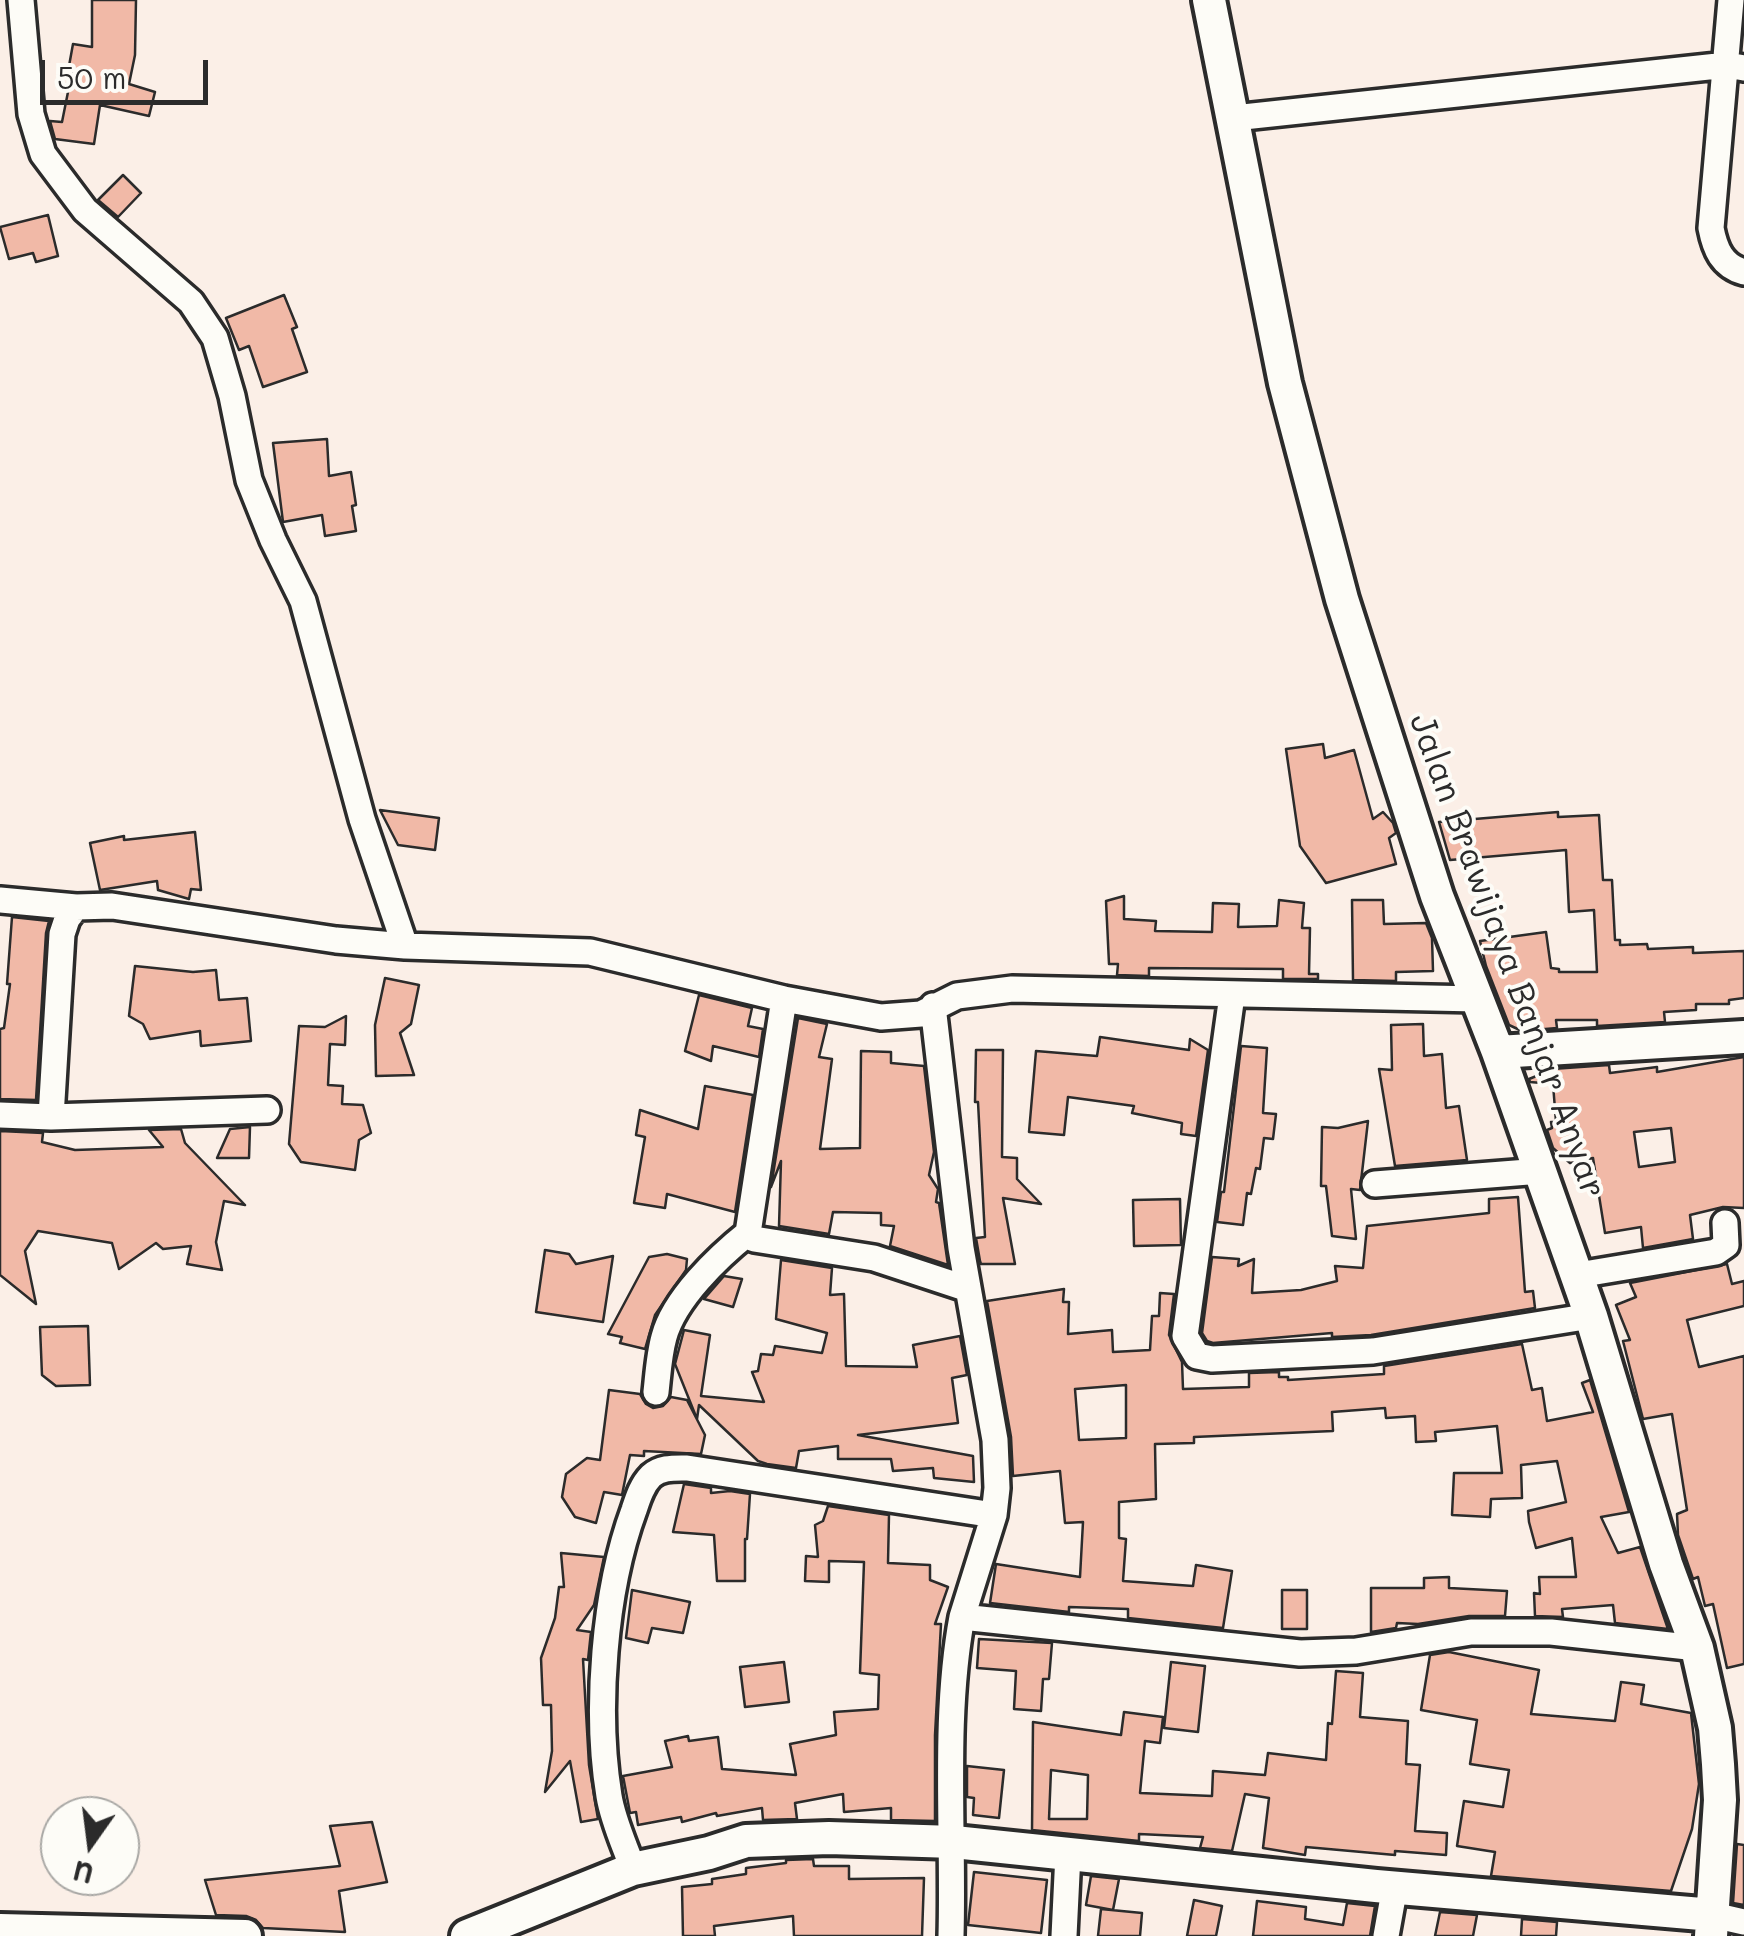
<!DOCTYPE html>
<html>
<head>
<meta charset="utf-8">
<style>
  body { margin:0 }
  #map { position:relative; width:1744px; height:1936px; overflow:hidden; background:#fbefe7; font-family:Mali,sans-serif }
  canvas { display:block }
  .north { position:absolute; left:40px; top:1796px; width:100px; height:100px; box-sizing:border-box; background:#fdfcf7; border:2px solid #a9a8a5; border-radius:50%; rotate:194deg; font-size:28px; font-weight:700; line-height:40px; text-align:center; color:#2b2b2b }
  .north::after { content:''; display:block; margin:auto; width:35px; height:45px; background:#2b2b2b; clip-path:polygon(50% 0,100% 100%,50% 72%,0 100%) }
  .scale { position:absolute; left:40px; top:60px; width:168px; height:45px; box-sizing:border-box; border:5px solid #2b2b2b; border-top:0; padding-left:12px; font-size:30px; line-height:35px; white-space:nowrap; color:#2b2b2b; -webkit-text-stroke:8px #fdfcf7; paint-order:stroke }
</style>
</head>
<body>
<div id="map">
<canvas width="1744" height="1936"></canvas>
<div class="north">U</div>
<div class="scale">50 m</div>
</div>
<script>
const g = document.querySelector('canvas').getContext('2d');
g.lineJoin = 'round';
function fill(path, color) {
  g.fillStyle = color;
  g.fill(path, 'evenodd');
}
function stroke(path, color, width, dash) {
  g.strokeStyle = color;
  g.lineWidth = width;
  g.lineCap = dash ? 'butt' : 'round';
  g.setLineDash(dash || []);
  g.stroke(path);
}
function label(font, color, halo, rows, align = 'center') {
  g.font = font + ' Mali,sans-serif';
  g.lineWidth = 8;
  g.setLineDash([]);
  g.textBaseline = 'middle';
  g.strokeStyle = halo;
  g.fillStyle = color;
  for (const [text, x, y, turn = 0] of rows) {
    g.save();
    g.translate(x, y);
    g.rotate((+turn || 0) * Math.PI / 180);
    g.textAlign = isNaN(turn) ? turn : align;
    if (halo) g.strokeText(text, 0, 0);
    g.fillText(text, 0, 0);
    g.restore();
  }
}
const building = new Path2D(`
  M92,0H136L135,55L129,84L155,92L149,116L100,105L94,144L55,139L50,121L62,122L73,67L69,66L73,44L92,47Z
  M123,175L141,193L118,217L98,200Z
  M48,215L58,256L36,262L33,253L9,259L0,227Z
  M284,295L297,327L292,329L307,372L263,387L249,346L239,350L226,318Z
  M327,439L329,476L351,472L356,505L352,506L356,531L325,536L322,515L283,522L273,443Z
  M1323,744L1325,758L1354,750L1373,819L1383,812L1393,823L1396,833L1389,838L1396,864L1326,883L1300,846L1286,749Z
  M380,810L439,818L435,850L398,845Z
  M1558,812V817L1599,815L1603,880H1612L1615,940H1620V945L1647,944L1648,949L1693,947V953L1744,951V998L1729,1000V1004H1696V1010L1664,1012L1665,1022L1597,1026V1020H1556L1557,1028L1522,1031L1509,1025L1486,966L1480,941L1546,932L1551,968L1559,969V972H1597L1594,910L1569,912L1566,850L1450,860L1439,822Z
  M195,832L201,890L191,889L189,899L158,890L157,881L100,890L90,843L124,836V840Z
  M1124,896V919L1156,921L1155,931L1212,932L1213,903L1239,904L1238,927L1277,926L1279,900L1304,903L1302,928H1310L1309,974H1318V979H1283V969L1149,968V976L1117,975L1118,964H1109L1106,901Z
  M1352,900H1383L1384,924L1426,923L1432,938L1433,971L1396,972V981L1353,980Z
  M12,917L49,921L46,933L36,1100L0,1099V1029L4,1028L10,984H7Z
  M135,966L193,972L216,970L219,1000L247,998L251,1041L201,1046L200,1031L150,1039L143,1024L129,1016Z
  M385,978L419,985L411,1024L400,1033L414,1075L376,1076L375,1025Z
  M699,995L752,1008L748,1026L763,1029L759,1057L713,1046L711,1061L685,1051Z
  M346,1016L345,1045L330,1044L328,1085L343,1086L342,1104L363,1105L371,1133L359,1140L355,1170L301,1162L289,1144L299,1026L325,1027Z
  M798,1018L827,1024L819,1057L832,1059L820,1149L860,1148L861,1051L891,1052V1063L924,1066L934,1152L929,1175L938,1189L936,1202L939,1203L948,1265L890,1246L894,1226L881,1225V1213L833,1212L829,1234L779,1226L781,1161L771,1187Z
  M1423,1024L1424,1056L1442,1054L1446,1108L1459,1106L1467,1160L1395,1166L1379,1069L1392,1070L1391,1025Z
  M1100,1037L1189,1050L1190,1039L1208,1050L1196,1136L1181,1134L1182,1123L1132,1113L1134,1106L1068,1097L1064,1135L1029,1132L1036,1051L1097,1056Z
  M1241,1046L1267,1048L1263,1113L1276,1114L1273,1139L1264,1138L1260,1169L1256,1168L1251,1194L1247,1193L1243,1225L1217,1222L1221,1192H1224Z
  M976,1050H1003L1002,1157L1017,1158V1179L1041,1204L1003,1198L1015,1264H981L980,1261L976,1238L985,1237L978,1102H975Z
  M1744,1057V1208L1723,1207L1690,1215L1693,1239L1643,1248L1641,1227L1605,1233L1593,1158L1570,1163L1553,1148L1547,1130L1552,1128L1551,1122H1556L1553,1084L1530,1082L1529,1079L1539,1075L1538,1070L1609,1065L1610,1073L1657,1067V1072ZM1671,1128L1675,1162L1639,1167L1634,1132Z
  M705,1086L753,1095L735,1212L667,1194L665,1208L634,1203L645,1137L636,1135L640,1110L698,1129Z
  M1368,1121L1360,1190L1351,1189L1356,1239L1332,1236L1326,1186H1321L1322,1127L1338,1128Z
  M250,1127L249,1158H217L230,1129Z
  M181,1129L185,1143L245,1205L224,1201L216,1242L222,1270L187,1264L191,1246L163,1249L156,1243L119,1269L112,1243L38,1231L25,1251L36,1304L0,1275V1131L43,1133L42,1142L75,1150L163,1147L149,1130Z
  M1518,1197L1525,1292L1533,1291L1535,1308L1371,1335L1332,1337V1333L1213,1343L1207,1341L1202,1333L1212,1257L1239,1259L1238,1266L1254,1259L1252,1293L1301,1290L1337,1281L1335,1266L1363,1268L1367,1226L1489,1213V1199Z
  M1180,1199L1181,1245L1134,1246L1133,1200Z
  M545,1250L569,1254L576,1264L613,1256L603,1322L536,1312Z
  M667,1254L687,1259L686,1270L655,1315L645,1349L620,1343L622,1337L608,1334L649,1257Z
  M781,1260L832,1268L830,1295L844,1294L846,1366L917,1367L913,1345L960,1336L967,1375L952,1378L958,1423L858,1435L973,1456L974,1482L934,1478L933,1468L893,1471L891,1459H838V1446L799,1451L796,1468L767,1464L758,1461L699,1405L697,1419L675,1364L684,1330L710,1335L701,1396L764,1402L752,1372L758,1371L761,1354L773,1355L775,1346L822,1353L827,1333L776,1319Z
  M1727,1264L1732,1284L1744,1281V1306L1687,1320L1699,1367L1744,1356V1664L1727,1668L1713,1604L1705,1606L1698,1577L1693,1579L1678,1535L1677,1514L1687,1510L1672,1414L1643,1419L1623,1341L1630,1340L1616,1305L1636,1297L1630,1283Z
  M724,1276L742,1279L733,1307L704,1299Z
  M1064,1289L1063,1302H1069L1068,1334L1112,1330L1113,1352L1150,1350L1152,1316H1159L1160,1293L1174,1294L1169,1335L1182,1362L1183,1389L1249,1387V1373L1279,1372V1377H1288V1380L1384,1374V1366L1522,1344L1532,1390L1542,1388L1547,1421L1593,1412L1582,1383L1590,1380L1629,1512L1601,1517L1618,1553L1640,1547L1668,1629L1615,1623L1613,1605L1562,1609L1563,1617L1535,1616L1534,1593L1540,1594L1539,1577H1576L1572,1538L1536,1548L1529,1522L1528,1511L1566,1502L1557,1461L1521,1465L1522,1498L1491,1499L1490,1517L1452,1515L1454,1473H1502L1497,1426L1435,1432L1436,1441L1416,1442L1415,1416L1386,1418L1385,1408L1332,1412L1333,1431L1194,1437V1443L1155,1444L1156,1499L1119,1502V1538L1126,1539L1123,1581L1193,1586L1196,1565L1232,1571L1223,1628L1128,1618V1609L1069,1607V1612L990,1603L996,1564L1080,1577L1083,1522L1065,1523L1060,1471L1013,1476L1011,1437L987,1301ZM1126,1385V1438L1079,1440L1075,1389Z
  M88,1326L90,1385L56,1386L42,1375L40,1327Z
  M609,1390L640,1394L646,1404L653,1408L663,1406L671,1397L687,1400L705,1435L701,1454L644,1451V1456L630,1455L622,1495L604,1492L596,1523L575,1517L562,1497L566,1474L587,1458L600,1460Z
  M684,1484L711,1488V1493L730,1491L750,1494L747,1539H745V1581H717L714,1535L673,1532Z
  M828,1506L889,1515L888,1563L930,1565V1580L948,1587L935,1624H941L935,1735V1821L891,1820V1808L844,1812L843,1794L795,1803L797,1819L763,1820L762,1808L717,1816L716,1813L682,1822L681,1817L638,1825L636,1812L630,1813L623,1776L672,1767L665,1741L688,1736L689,1741L718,1737L722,1769L796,1775L790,1744L836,1735L834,1712L878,1709L879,1675L860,1673L864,1562L829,1561V1582L805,1581L806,1556L818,1557L815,1525L823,1521Z
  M561,1553L604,1557L594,1605L577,1630L591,1632L588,1660L583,1659L589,1765L598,1819L581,1822L570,1761L545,1792L552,1751L551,1705H543L541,1658L555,1618L559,1587H564Z
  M1449,1577V1588L1507,1591L1505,1616H1469L1418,1624L1397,1623L1396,1628L1371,1632V1588H1424V1578Z
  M632,1590L690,1602L683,1633L652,1628L648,1643L626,1638Z
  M1282,1590H1307V1629H1282Z
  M979,1639L1052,1643L1049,1679H1043L1041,1711L1014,1709L1016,1671L977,1668Z
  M1449,1652L1539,1670L1531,1714L1615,1721L1621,1682L1644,1685L1641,1704L1691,1713L1699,1784L1692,1829L1671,1891L1491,1876L1495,1852L1457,1846L1464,1801L1503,1807L1509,1770L1470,1764L1477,1720L1421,1710L1430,1655Z
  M784,1662L789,1702L745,1707L740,1667Z
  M1171,1662L1205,1666L1198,1732L1164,1728Z
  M1336,1671L1363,1673L1360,1717L1408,1721L1406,1764L1420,1765L1415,1831L1447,1833L1446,1855L1395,1851V1855L1306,1847L1305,1855L1263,1848L1269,1798L1245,1794L1232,1851L1200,1848L1203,1837L1139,1834V1841L1032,1830L1033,1722L1121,1735L1124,1712L1163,1717L1160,1743L1145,1741L1140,1793L1212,1796L1213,1771L1265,1775L1268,1753L1326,1760L1328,1723L1332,1724ZM1051,1770L1088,1775L1087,1819H1049Z
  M967,1766L1004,1770L999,1818L973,1815L974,1798L967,1797Z
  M372,1822L387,1882L339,1891L345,1932L263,1928L256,1920L246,1916L216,1915L205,1880L340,1866L330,1826Z
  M1737,1844L1744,1845V1905L1733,1903Z
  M813,1859L814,1866H849V1879L924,1878L922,1936H794L793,1916L714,1926L715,1936H683L682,1887L712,1884V1879L746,1874V1868L786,1863V1860Z
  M974,1872L1047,1880L1041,1933L968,1925Z
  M1091,1876L1119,1879L1113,1910L1086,1905Z
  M1194,1900L1222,1906L1216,1936H1187Z
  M1257,1901L1306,1907L1305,1919L1343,1925L1347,1903L1375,1906L1370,1936H1253Z
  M1101,1909L1142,1913L1140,1936H1098Z
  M1440,1912L1477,1915L1473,1936H1435Z
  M1522,1919L1557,1922L1556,1936H1521Z`);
fill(building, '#f1b9a7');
stroke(building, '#2b2b2b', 2.5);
const minor = new Path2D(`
  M21,0L31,114L43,154L85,210L191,302L215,338L232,396L249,480L273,540L303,601L362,819L405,946L590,952L784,999L881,1017L921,1014L957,996L1012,989L1477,999
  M1731,0L1711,228C1715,249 1722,266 1744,272
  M1234,118L1727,65L1744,68
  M0,900L76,907
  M1232,995L1185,1336L1197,1356L1212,1359L1373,1351L1591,1316
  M784,999L748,1233L754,1239L874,1258L968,1289
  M933,1006L961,1248L995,1440L997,1488L994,1515L962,1617L1300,1653L1356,1651L1471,1632H1551L1697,1648
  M0,1115L51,1117L62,934L67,919L76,907L112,906L336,940L405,946
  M51,1117L267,1110
  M1375,1184L1541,1171
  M1578,1275L1716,1252L1726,1245L1725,1223
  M656,1392C658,1374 659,1355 664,1337C674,1299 718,1257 748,1233
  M633,1869C625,1846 613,1821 609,1796C595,1711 604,1591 634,1510C638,1498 642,1485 651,1476C661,1467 674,1468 687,1468L994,1515
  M1713,1915L1744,1922
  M951,1936C954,1831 943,1719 962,1617
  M1064,1936L1068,1854
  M1386,1936L1395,1886`);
const tertiary = new Path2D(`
  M1209,0L1285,383L1342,599L1437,896L1498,1052L1591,1316L1666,1564L1697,1648L1715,1728L1718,1764L1720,1800L1711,1936
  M1498,1052L1744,1037
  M0,1930L245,1936
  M467,1936L633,1869L709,1853L746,1841L829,1838L954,1842L1376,1886L1713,1915`);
stroke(minor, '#2b2b2b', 32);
stroke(tertiary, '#2b2b2b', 40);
stroke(minor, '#fdfcf7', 25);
stroke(tertiary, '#fdfcf7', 32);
label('35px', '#2b2b2b', '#fdfcf7', [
  ["Jalan Brawijaya Banjar Anyar",1507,956,70]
]);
</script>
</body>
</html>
